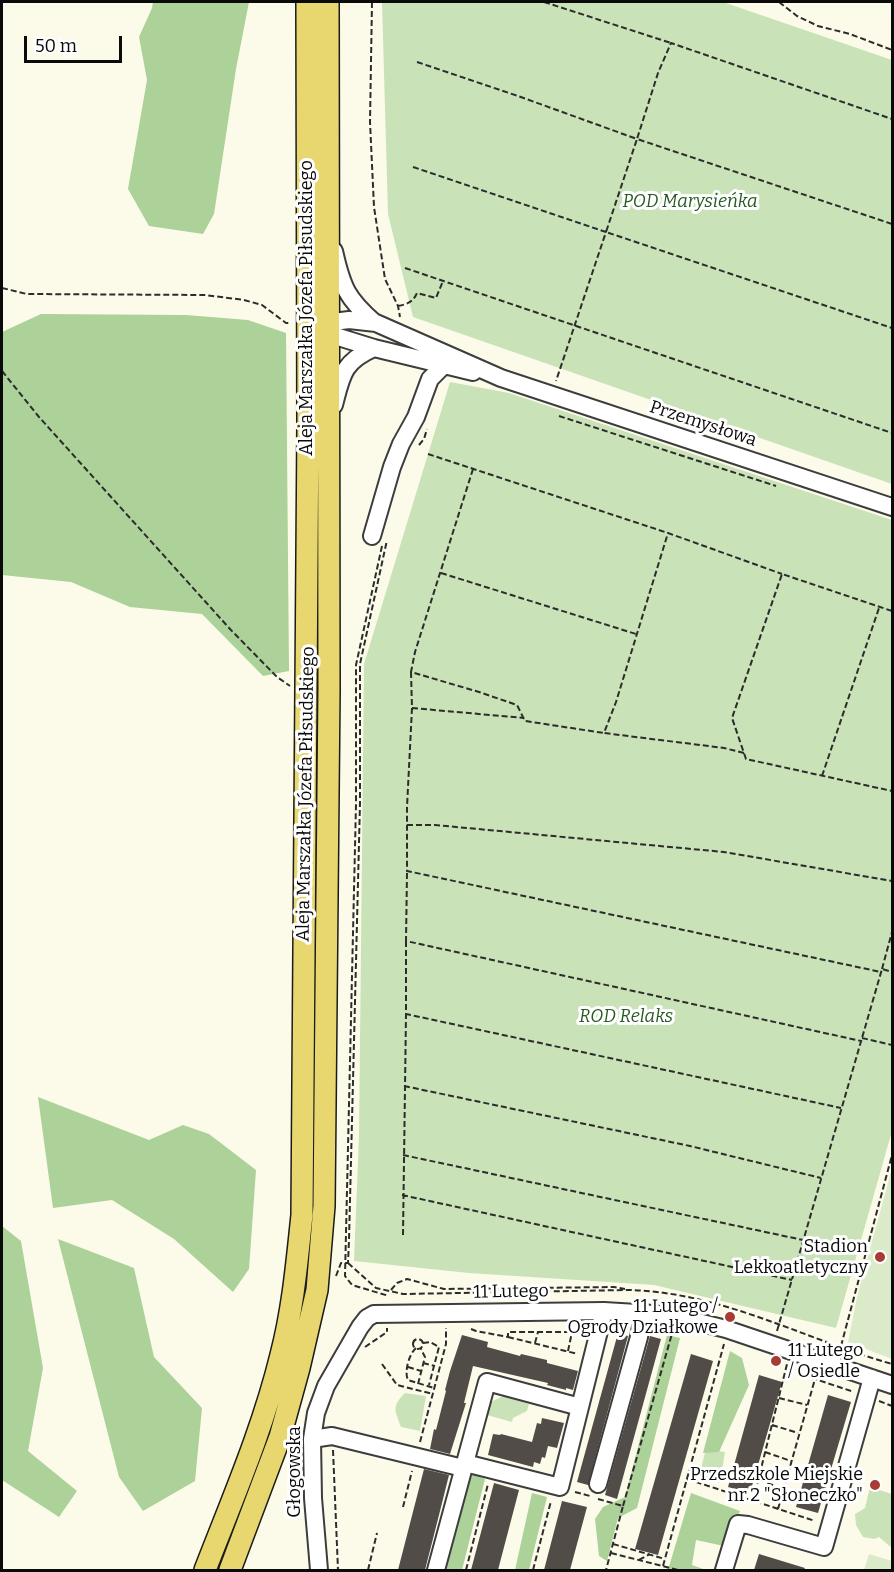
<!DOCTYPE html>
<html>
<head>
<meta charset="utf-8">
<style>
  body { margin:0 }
  #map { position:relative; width:894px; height:1572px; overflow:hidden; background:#fcfbea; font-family:Bitter,serif }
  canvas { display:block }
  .frame { position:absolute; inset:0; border:3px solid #0a0a0a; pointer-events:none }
  .scale { position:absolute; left:24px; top:36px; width:98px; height:27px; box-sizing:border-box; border:3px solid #0a0a0a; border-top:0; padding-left:8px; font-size:18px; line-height:21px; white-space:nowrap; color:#0a0a0a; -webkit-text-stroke:4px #fff; paint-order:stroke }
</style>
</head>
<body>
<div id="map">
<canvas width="894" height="1572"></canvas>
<div class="frame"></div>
<div class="scale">50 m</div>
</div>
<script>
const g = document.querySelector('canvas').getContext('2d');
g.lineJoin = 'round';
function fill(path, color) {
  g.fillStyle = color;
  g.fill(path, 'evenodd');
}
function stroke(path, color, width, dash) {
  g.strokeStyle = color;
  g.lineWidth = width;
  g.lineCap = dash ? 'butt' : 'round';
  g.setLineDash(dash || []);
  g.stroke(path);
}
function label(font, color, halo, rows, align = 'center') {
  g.font = font + ' Bitter,serif';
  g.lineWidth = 6;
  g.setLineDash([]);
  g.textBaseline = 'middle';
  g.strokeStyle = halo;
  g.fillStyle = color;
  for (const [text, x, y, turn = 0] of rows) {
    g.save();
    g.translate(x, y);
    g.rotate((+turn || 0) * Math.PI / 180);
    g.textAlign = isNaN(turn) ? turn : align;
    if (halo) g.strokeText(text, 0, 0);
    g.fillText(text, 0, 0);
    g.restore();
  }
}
fill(new Path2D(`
  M382,2H723L892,60V484L413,317L388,214Z
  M450,382L509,393L892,520V1131L836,1328L654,1285L469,1273L354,1261L359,1136L364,664Z
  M405,1393L426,1396L420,1431L401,1427C395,1410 391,1407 405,1393Z
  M503,1396L529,1404L527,1411L513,1418L512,1422L487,1415L491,1402Z
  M706,1449L725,1452L720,1483L699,1476Z
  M870,1487L892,1494V1548L879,1537L874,1539L863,1537L856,1525L855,1514L865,1508Z`), '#c9e2b8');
fill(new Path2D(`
  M153,2H249L236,69L214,214L203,234L149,226L128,189L147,80L139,37L152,8Z
  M41,314L186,315L248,320L286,333L289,671L263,676L202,614L130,607L71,582L2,575V332Z
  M38,1097L149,1140L183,1125L209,1134L256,1170L249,1269L233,1292L174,1239L112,1200L53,1208Z
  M2,1226L21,1241L43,1368L28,1451L77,1491L59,1517L2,1480Z
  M58,1239L134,1268L154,1357L202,1408L195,1481L143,1511L119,1477Z
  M667,1335L680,1338L637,1508L618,1518L607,1561L599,1556L595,1519L603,1507L625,1497Z
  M730,1351L742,1358L749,1385L719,1452L703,1453Z
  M468,1475H475L485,1479L462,1570H442Z
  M532,1493L547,1497L529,1570H515Z
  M691,1493L740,1511L724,1546L696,1540L692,1565L706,1570H668Z`), '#acd199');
fill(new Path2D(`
  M892,1168V1359L848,1342L857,1297Z
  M869,1554L892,1561V1570H864Z`), '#dbeac9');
fill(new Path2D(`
  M618,1333L628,1336L588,1485L577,1482Z
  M462,1335L488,1342L487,1347L520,1356L521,1354L547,1360V1363L578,1371L573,1390L566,1388V1390L547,1385L548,1383L473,1366L464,1403H466L450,1454L430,1449L434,1429L436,1430L446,1391L445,1390L450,1371Z
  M650,1336L661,1339L617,1499L605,1495Z
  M691,1354L713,1361L658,1555L635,1549Z
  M759,1375L782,1382L750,1493L728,1487Z
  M828,1395L851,1402L818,1513L796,1507Z
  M542,1418L564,1423L557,1448L548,1446L545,1458L542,1457L540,1464L534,1462L533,1467L488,1455L493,1434L500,1435L501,1434L532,1442L537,1423L541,1424Z
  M424,1469L449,1475L439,1515L425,1570H398Z
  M494,1483L519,1490L498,1570H471Z
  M562,1501L587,1507L570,1570H544Z
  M759,1554L805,1568L804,1570H754Z`), '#514c48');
const minor = new Path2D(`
  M334,251C342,287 347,299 375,323
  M317,324L349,320L376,323L501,378L892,507
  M319,331L374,348L473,372
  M334,405C342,374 343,362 374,348
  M372,536L392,467L401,444L416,417L430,379L443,366L446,358
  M312,1439L332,1436L463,1468
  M465,1463L487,1382L580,1407
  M598,1484L639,1337L644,1312
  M319,1570L313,1498L312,1439L316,1413L326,1386L360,1327L367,1318L374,1314L604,1311L670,1315L726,1329L892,1385
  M436,1570L465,1463L560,1487L604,1311
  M724,1570L738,1524L748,1525L824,1547L872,1378`);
const major = new Path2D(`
  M205,1570C232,1500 263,1429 281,1355C293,1309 297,1262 302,1215L308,424L307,2
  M230,1570L280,1437L299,1368L317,1290L324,1206L329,689L328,2`);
stroke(minor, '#3d3d3d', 20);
stroke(major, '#1b1b1b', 24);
stroke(new Path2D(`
  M372,2L370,122L374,207L385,279L398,306L400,317
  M544,2L671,43
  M779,2L797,16L818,26L850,34L892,50
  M417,62L518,96L637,139L658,73L671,43L892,119
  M413,167L606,232L556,381
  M892,224L637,139L606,232L892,328
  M405,268L892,433
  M2,288L27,294L205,295L244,300L262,305L286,323H291
  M398,306C408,304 413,302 417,293L436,298L443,281
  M2,371L39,417L230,629L277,677L290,686
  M559,416L776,486
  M419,445L424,439L427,429
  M428,454L668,533
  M473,469L415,652L411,672L479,692L517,705L525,721L604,733
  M382,546L356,665V804L345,1276L352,1285L389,1296
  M441,573L636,634
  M892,611L782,574L732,718L746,759L892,791
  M411,672L412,708L524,718
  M412,708L407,807V871L881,972
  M744,753L724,748L604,733L616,702L668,533L782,574
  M822,776L879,608
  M407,825H435L724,852L892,881
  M407,873L406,941L861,1041
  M406,941V1014L841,1108
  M882,969L892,932
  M862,1038L892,1045
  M404,1086L690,1146L821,1178
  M403,1155L803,1240
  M402,1195L792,1280
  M403,1235L406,1014
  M348,1263L376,1288L403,1294L628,1290C722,1292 804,1339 892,1364
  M336,1276L341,1263H348L349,1240L360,803V664L387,540
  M391,1290L397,1283L407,1279L444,1289L614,1287L625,1289
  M471,1329L476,1331L508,1337V1332H583
  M777,1331L882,969L892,972
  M508,1337L578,1354
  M413 1344a5 5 0 1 1 10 0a5 5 0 1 1-10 0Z
  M423,1343L430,1342L439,1347L429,1385
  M535,1343L538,1332
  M841,1346L892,1155
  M365,1347L387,1332V1328
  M416,1348C409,1354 404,1372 408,1380L434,1388
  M568,1351L572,1332
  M423,1363L435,1366
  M382,1364L397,1385L433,1394
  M408,1367L421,1371
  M796,1369L803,1375L854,1392
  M418,1384L425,1357L421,1349
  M779,1398L807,1405
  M879,1401L892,1406
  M772,1425L798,1433
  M420,1442L446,1344V1328
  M333,1450L338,1570
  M765,1452L791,1461
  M687,1479L815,1521
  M759,1480L783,1489
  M575,1492L590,1496
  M598,1499L623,1506L606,1570
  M753,1501L787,1364
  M623,1506L673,1330
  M403,1507L412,1471
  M778,1509L815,1379
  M613,1544L665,1559
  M611,1553L678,1570
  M639,1560L650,1554
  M663,1566L724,1344
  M368,1570L377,1533
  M466,1570L488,1484
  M533,1570L551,1501`), '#2c2c2c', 2, [6, 3]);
stroke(minor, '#fff', 16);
stroke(major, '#e7d76e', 21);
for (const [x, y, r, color] of [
  [880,1257,6,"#a83b34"],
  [730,1317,6,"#a83b34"],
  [776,1361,6,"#a83b34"],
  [875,1485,6,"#a83b34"]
]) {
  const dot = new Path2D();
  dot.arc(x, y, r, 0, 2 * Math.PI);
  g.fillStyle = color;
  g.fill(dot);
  stroke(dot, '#fff', 2);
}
label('italic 18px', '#285923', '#fff', [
  ["POD Marysieńka",690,202],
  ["ROD Relaks",626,1017]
]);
label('18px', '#0a0a0a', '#fff', [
  ["Aleja Marszałka Józefa Piłsudskiego",307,308,-90],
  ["Przemysłowa",703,424,18],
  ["Aleja Marszałka Józefa Piłsudskiego",306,794,-89],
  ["11 Lutego",511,1292,-1],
  ["Głogowska",295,1472,-90]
]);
label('18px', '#0a0a0a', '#fff', [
  ["Stadion",868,1247],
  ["Lekkoatletyczny",868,1268],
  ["11 Lutego /",718,1307],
  ["Ogrody Działkowe",718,1328],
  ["11 Lutego",788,1351,"left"],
  ["/ Osiedle",788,1372,"left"],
  ["Przedszkole Miejskie",863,1475],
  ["nr 2 \"Słoneczko\"",863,1496]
], 'right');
</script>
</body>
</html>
